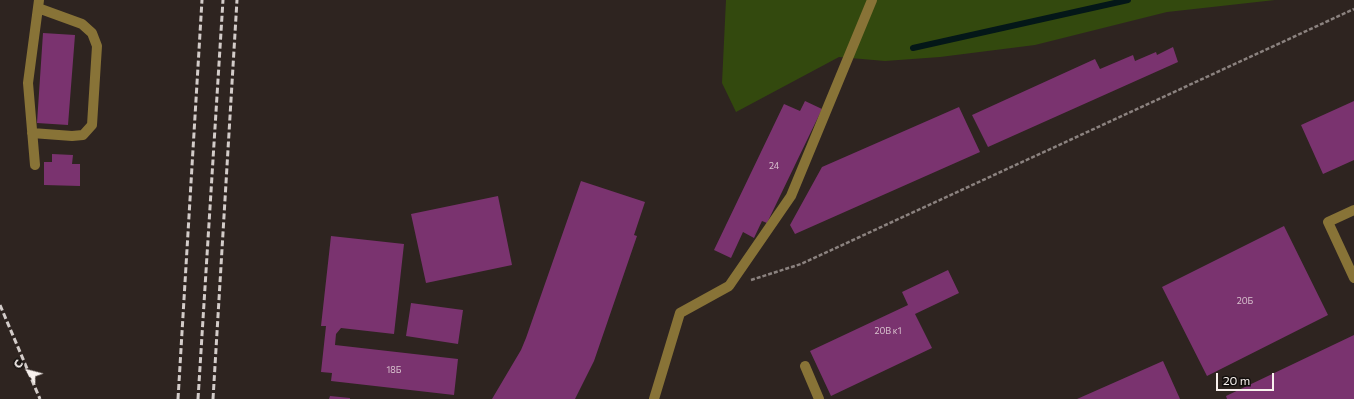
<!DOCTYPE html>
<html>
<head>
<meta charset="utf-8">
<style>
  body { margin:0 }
  #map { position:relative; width:1354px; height:399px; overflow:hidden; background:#2e2420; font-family:Commissioner,sans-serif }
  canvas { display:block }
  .north { position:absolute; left:8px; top:351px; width:40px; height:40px; -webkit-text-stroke:3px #130f0d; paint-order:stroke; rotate:306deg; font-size:11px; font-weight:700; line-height:16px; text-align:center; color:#f8f1ee }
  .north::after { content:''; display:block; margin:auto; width:14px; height:18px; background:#f8f1ee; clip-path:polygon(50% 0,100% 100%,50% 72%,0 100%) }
  .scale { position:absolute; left:1216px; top:373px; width:58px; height:18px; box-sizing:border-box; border:2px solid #f8f1ee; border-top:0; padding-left:5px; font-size:12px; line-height:14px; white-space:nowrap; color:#f8f1ee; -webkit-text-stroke:3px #130f0d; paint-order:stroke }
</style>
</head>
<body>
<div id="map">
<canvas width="1354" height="399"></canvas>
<div class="north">С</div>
<div class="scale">20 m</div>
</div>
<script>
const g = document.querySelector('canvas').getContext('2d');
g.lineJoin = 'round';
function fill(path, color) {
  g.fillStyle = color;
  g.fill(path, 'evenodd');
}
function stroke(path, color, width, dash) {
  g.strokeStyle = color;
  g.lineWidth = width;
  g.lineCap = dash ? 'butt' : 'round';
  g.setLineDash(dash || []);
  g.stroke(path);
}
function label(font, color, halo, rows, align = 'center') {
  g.font = font + ' Commissioner,sans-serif';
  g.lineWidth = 4;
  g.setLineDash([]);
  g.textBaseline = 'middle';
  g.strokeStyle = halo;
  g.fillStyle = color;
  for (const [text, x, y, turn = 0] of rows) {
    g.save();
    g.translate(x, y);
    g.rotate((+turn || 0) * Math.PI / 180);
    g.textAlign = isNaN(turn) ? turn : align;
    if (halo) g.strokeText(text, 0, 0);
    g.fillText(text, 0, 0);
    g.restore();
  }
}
fill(new Path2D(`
  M726,0H1275L1167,12L1035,45L940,57L885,61L839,57L736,112L722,83Z`), '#33490e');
stroke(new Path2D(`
  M913,48L1128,0`), '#041718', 6);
fill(new Path2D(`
  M43,33L75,35L68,125L37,123Z
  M1173,47L1178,62L988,147L972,115L1095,59L1100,69L1133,55L1135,61L1156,52L1157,55Z
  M805,101L822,109L767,223L762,221L754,238L743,232L731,258L714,250L784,104L800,111Z
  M1354,101V160L1323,174L1301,125Z
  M959,107L980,152L795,234L790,225L822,167Z
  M52,154L73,155L72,164H80V186L44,185V162H52Z
  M581,181L645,202L634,235L637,236L594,361L575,399H492L521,350L526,338Z
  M498,196L512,265L426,283L411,214Z
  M1284,226L1328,315L1207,376L1162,287Z
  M331,236L404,244L394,334L341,328L336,334L335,345L458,359L454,395L331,381L332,373L321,372L326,326H321Z
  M948,270L959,293L915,314L932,348L831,396L810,351L908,305L902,292Z
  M411,303L463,310L458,344L406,336Z
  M1354,335V399H1227L1226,396Z
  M1163,361L1180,399H1077Z
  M330,396L350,398V399H329Z`), '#7a336f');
stroke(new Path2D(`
  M751,280L801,264L1354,9`), '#8b827f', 2.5, [4, 2]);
stroke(new Path2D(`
  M32,133L72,136L83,135L92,125L97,46L92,33L82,24L38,8
  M35,165L28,83L39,0
  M1354,210L1328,222L1354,278
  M805,366L819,399
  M654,399L680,313L729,286L791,196L872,0`), '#887337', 10);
stroke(new Path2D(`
  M0,305L40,399
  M178,399L202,0
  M198,399L223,0
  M213,399L237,0`), '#d3ccc9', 3, [6, 3]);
label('9px', '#d8c2ce', null, [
  ["24",774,166],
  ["20Б",1245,301],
  ["20В к1",888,331],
  ["18Б",394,370]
]);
</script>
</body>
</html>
